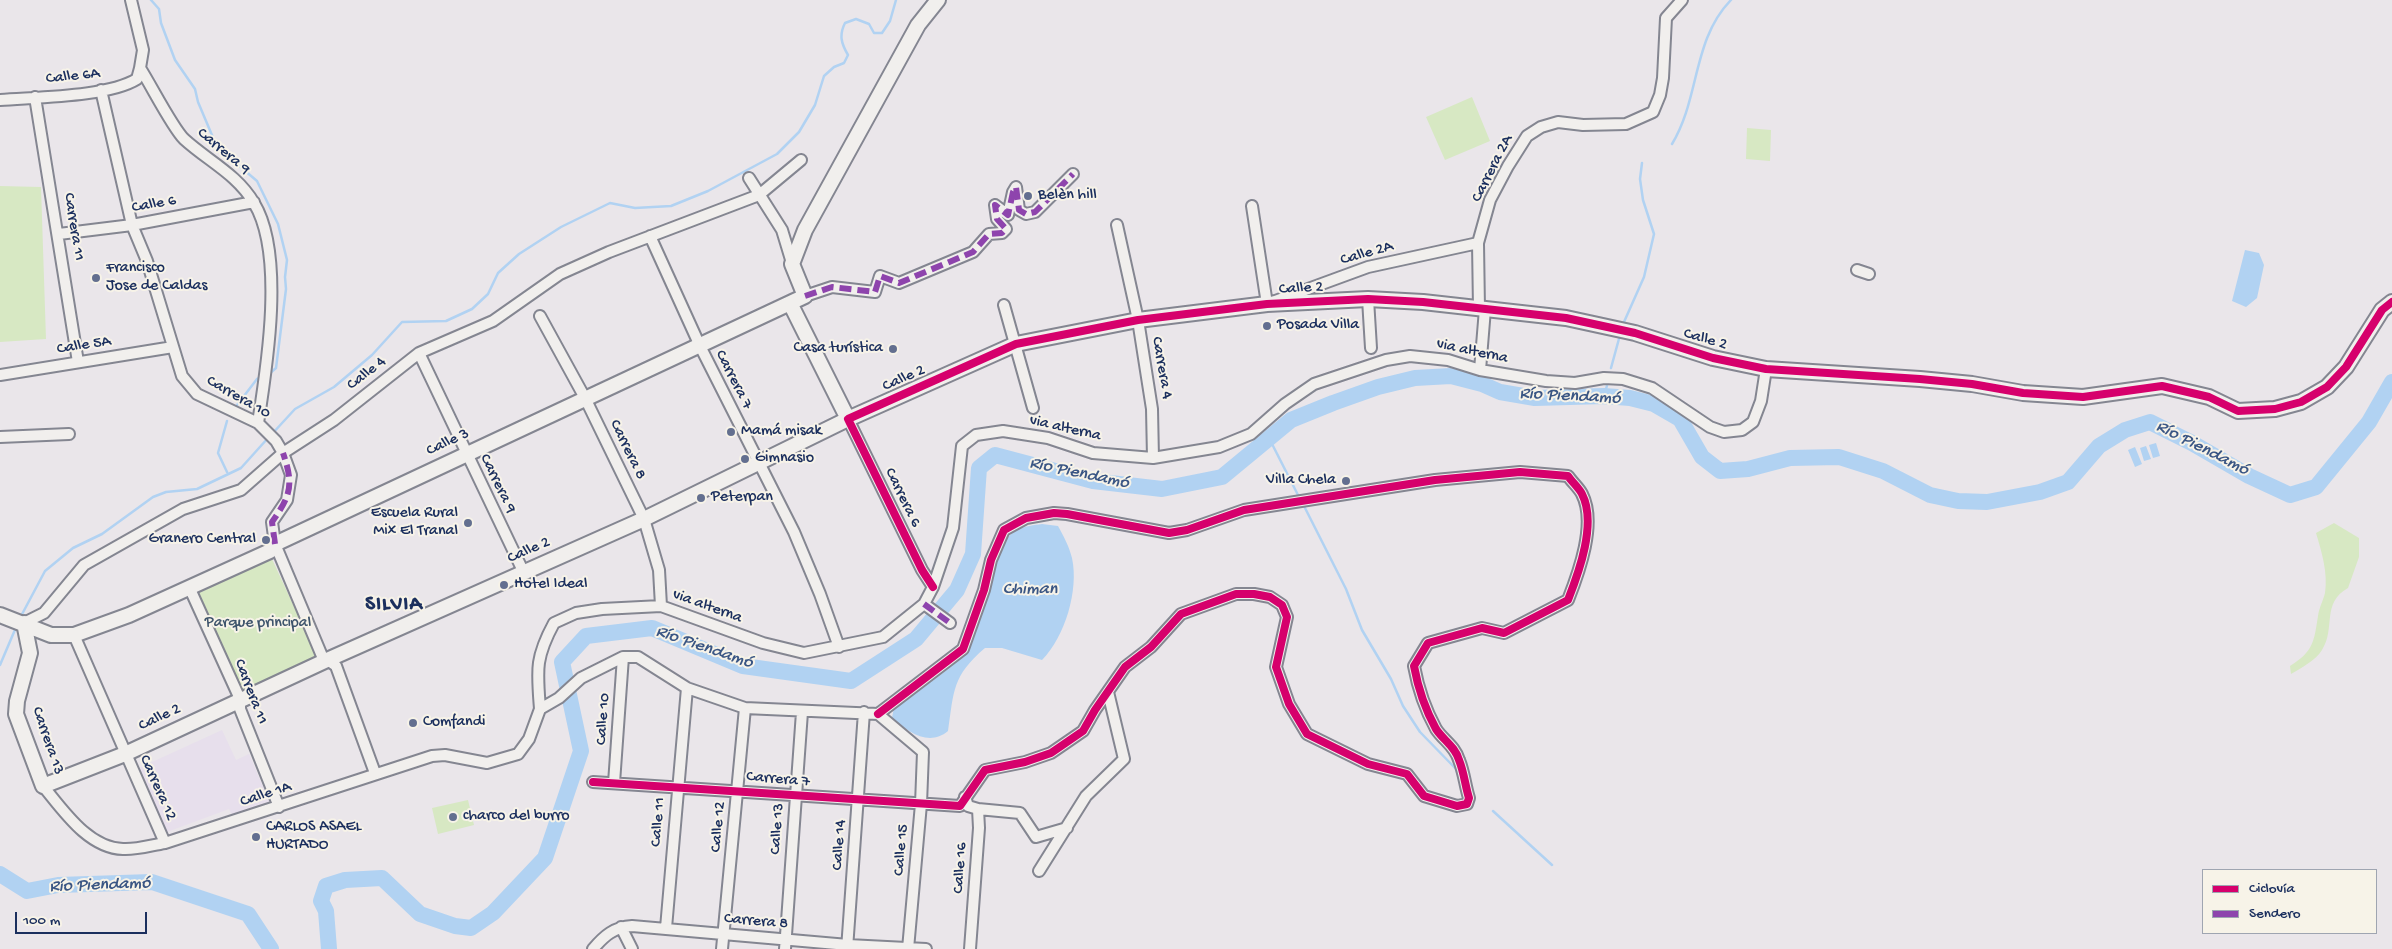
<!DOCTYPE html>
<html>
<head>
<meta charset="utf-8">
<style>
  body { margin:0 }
  #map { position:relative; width:2392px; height:949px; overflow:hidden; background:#eae6ea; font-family:"Gochi Hand",sans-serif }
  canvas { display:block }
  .legend { position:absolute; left:2202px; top:869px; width:175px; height:65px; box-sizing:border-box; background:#f7f3e8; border:1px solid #9fa5b1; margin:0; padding:6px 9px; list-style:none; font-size:15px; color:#1b2f5e }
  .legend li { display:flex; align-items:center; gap:10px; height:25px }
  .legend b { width:25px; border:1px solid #9fa5b1 }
  .scale { position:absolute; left:15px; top:912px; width:132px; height:22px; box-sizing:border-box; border:2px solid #1b2f5e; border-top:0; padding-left:6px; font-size:15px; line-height:18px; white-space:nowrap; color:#1b2f5e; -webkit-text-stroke:4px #f7f3e8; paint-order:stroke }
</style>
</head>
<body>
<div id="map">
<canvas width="2392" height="949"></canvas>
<ul class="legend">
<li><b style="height:6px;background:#d6006c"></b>Ciclovía</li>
<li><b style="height:6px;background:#8e44ad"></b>Sendero</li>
</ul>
<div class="scale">100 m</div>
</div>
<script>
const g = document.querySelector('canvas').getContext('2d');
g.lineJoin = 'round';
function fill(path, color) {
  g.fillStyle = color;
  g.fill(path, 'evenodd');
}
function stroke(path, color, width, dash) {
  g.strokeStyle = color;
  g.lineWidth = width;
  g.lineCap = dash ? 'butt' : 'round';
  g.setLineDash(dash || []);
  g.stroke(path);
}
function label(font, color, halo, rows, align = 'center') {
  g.font = font + ' "Gochi Hand",sans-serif';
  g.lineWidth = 4;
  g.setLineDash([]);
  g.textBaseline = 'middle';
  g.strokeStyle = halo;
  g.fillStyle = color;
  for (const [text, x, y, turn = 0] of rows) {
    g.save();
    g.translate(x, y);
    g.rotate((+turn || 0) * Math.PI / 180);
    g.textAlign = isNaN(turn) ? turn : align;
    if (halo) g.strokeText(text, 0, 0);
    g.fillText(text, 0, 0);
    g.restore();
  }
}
fill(new Path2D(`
  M222,730L236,760L249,754L270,803L232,815L229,809L167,832L139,768Z`), '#e7dfec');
fill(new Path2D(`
  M1472,97L1490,141L1445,160L1426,117Z
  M1747,128L1771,130L1770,161L1746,159Z
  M0,186L41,187L46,339L0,342Z
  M2334,523L2359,538V557L2348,588C2321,603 2336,628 2322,650C2316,660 2301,668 2291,674L2290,666C2314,651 2314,641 2318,616C2319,608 2323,601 2325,593C2328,573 2322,553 2316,533Z
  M272,559L317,656L243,690L198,593Z
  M468,800L474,825L438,834L432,808Z`), '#d7e8c3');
fill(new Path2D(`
  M2245,250L2259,253L2264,265L2257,298L2246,307L2232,301Z
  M2156,443L2160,456L2153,458L2149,445Z
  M2146,446L2151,459L2144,461L2140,448Z
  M2135,447L2142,464L2135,467L2128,450Z
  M1042,524L1058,526C1064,537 1069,546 1072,558C1079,590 1065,637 1042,660L1002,648H985C952,676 954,691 948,731C929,747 908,732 892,718L894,707C916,691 950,672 966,651C988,623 986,546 1017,530C1025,526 1034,525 1042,524Z`), '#b1d2f2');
stroke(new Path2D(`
  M151,0L159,9L161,23L175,60L195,89L198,102L217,147L257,181L278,224L287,260L285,277L286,289L276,368L268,375
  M1672,144C1700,98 1692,40 1731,0
  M1624,322L1644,277L1654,234L1643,200L1640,179L1642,163
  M1611,368L1620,335
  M1604,396L1608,382
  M234,409L257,379L262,377
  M272,434L295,409L334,387L372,355L402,322L446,321L472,309L488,294L498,273L519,254L561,227L610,203L635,208L671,206L708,191L777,154L799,132L815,105L824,76L834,67L844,63L848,55C841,43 839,35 845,23L856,19L869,24L874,33H882L890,21L896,0
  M1269,438L1299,497
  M227,472L218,453L227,421
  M1303,504L1346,589L1362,630L1391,679L1403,706L1420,732L1456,769L1459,777
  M20,618L45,571L73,548L102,534L153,497L166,492L197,489L241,468L268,438
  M0,665L17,625
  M1493,811L1552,865`), '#b1d2f2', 2.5);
stroke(new Path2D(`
  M0,874L27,891L58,885L152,882L248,914L271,949
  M329,949L326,911L321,901L326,886L345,880L382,878L420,914L455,926L471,928L493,913L545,858L581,751L562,662L586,636L652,628L743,666L851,681L916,639L957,590L973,554L979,468L995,455L1093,481L1162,489L1222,477L1291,420L1333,403L1378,387L1415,378L1451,376L1482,384L1500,392L1535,398L1604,396L1630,398L1654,404L1680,419L1702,457L1720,471L1748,469L1790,458L1839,457L1883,471L1930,495L1958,501L1987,502L2040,492L2068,482L2099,446L2125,430L2150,422L2192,443L2249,476L2290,495L2316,487L2369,422L2392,382`), '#b1d2f2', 16);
const street = new Path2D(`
  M131,0L143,50L140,68C151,85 172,127 184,139C208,161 237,174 254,203C285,254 267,366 258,423
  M101,90L132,225L147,261L182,376L197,394L258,423L276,441L283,453L291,475L287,500L272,522L275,544L322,656L336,666L375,773
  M35,97L78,362
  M0,100C36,97 108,97 137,79L140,68
  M749,178L782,230L792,263
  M1252,206L1267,304L1368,267L1478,243
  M1117,225L1138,320L1152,409L1153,458
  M59,234L132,225L254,202
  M650,236L700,346L794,532L820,594L839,647
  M1857,270L1869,274
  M805,296L832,287L875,292L880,276L899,283L973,252L989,234L1002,233L1006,229L997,219L995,205L1008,215L1013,192L1016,187L1019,210L1026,214L1035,212L1073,174
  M1368,299L1371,348
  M1004,305L1033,408
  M1479,309L1478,243L1490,200L1508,166L1527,136L1541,127L1558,122L1583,125L1626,124L1653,112L1660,95L1663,78L1666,18L1682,0
  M540,316L585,398L644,519L659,570L661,606
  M419,353L524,573
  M1480,370L1485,309
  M0,375L173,347
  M848,419L922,570L933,587
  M0,437L69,434
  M190,589L240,699V709L279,807
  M924,604L950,623
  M24,623L44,613L84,565L183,509L241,490L283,453L334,420L419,353L493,321L560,274L609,252L759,195L801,160
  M74,635L165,843
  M540,709C537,670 535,658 554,623L576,613L602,609L661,606L763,643L804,653L883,637L924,604L933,587L953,528L962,446L976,435L1003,431L1048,438L1093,453L1153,458L1219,447L1251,434L1285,404L1314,384L1386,360L1410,356L1448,360L1480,370L1546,381L1575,383L1604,378L1623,379L1652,388L1710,427L1724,432L1742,430L1753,422L1761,401L1766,369
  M878,714L923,752L921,804L908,949
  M593,782L960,806L985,770L1025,762L1051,753L1083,731L1095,710L1125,667L1151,647L1181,614L1236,594H1254L1270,597L1282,605L1287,617L1276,667L1289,704L1307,734L1368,764L1407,774L1424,796L1457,806L1467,804L1469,798C1465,785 1464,772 1459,760C1455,746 1443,740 1436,729C1425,709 1418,688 1414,666L1428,643L1482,628L1504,633L1568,600C1579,572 1597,523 1582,494C1579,488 1572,482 1568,476L1520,472L1435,480L1244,510L1187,530L1169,533L1067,514L1054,513L1026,518L1004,530L991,560L984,590L963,649L878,714
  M614,783L623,657
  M43,786C63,810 88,848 123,849C136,850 152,845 165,843L432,756L445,755L487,763L518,754L529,739L540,709L559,698L581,678L623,657H638L687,688L745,708L878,714
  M965,797L968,806L978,809L979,828L970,949
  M978,809L1020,813L1036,837L1067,828
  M1039,871L1086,796L1124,759L1108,692
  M621,927L632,949
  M666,928L687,688
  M593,949C604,936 614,927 632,926L848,945L926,949
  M722,949L745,708
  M785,949L802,712
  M847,949L864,712`);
const secondary = new Path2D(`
  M790,303L848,419
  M0,615L51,635H74L129,615L270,551L275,544L805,296L792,264L805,230L918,25L938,0
  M24,623L30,653L17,701L16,714L43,786L125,754L327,660L644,519L848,419L1016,344L1138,320L1267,304L1368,299L1423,302L1566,318L1635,333L1713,358L1766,369L1920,379L1972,384L2023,393L2083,397L2162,386L2209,397L2238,411L2275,409L2301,402L2327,387L2346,367L2382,310L2392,302`);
stroke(street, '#848691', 14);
stroke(secondary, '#848691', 18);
stroke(street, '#f1efed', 10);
stroke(secondary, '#f1efed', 14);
stroke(new Path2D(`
  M805,296L832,287L875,292L880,276L899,283L973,252L989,234L1002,233L1006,229L997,219L995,205L1008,215L1013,192L1016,187L1019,210L1026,214L1035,212L1073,174
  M275,544L272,522C291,495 294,485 283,453
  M924,604L950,623`), '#8e44ad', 6, [12, 6]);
stroke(new Path2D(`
  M933,587L922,570L848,419L1016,344L1138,320L1267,304L1368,299L1423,302L1566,318L1635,333L1713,358L1766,369L1920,379L1972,384L2023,393L2083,397L2162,386L2209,397L2238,411L2275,409L2301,402L2327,387L2346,367L2382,310L2392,302
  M593,782L960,806L985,770L1025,762L1051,753L1083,731L1095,710L1125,667L1151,647L1181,614L1236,594H1254L1270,597L1282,605L1287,617L1276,667L1289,704L1307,734L1368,764L1407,774L1424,796L1457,806L1467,804L1469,798C1465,785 1464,772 1459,760C1455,746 1443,740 1436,729C1425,709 1418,688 1414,666L1428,643L1482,628L1504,633L1568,600C1579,572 1597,523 1582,494C1579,488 1572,482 1568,476L1520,472L1435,480L1244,510L1187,530L1169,533L1067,514L1054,513L1026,518L1004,530L991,560L984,590L963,649L878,714`), '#d6006c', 8);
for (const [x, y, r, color] of [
  [1028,196,5,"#636f8f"],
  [96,278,5,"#636f8f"],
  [1267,326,5,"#636f8f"],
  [893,349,5,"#636f8f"],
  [731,432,5,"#636f8f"],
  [745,459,5,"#636f8f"],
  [1346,481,5,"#636f8f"],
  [701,498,5,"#636f8f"],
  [468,523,5,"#636f8f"],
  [266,540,5,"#636f8f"],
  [504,585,5,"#636f8f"],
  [413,723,5,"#636f8f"],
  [453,817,5,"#636f8f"],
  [256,837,5,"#636f8f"]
]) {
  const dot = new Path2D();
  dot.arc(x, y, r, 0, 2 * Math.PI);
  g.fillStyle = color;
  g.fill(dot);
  stroke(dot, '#f7f3e8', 2);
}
label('16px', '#1b2f5e', '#f7f3e8', [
  ["Calle 6A",73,77,-6],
  ["Carrera 9",223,152,40],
  ["Carrera 2A",1493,169,-63],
  ["Calle 6",154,205,-10],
  ["Carrera 11",73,227,81],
  ["Calle 2A",1367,254,-16],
  ["Calle 2",1301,289,-3],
  ["Calle 2",1705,340,16],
  ["Calle 5A",84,346,-9],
  ["via alterna",1472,352,12],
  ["Carrera 4",1161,368,80],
  ["Calle 4",367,374,-38],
  ["Calle 2",904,379,-24],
  ["Carrera 7",733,380,63],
  ["Carrera 10",238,398,30],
  ["via alterna",1065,429,13],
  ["Calle 3",448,443,-25],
  ["Carrera 8",627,450,64],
  ["Carrera 9",497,484,64],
  ["Carrera 6",902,498,64],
  ["Calle 2",529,551,-24],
  ["via alterna",707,607,20],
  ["Carrera 11",250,692,69],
  ["Calle 2",160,718,-25],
  ["Calle 10",604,719,-86],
  ["Carrera 13",47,741,71],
  ["Carrera 7",778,780,5],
  ["Carrera 12",157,788,66],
  ["Calle 1A",266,795,-18],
  ["Calle 11",659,822,-85],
  ["Calle 12",719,827,-85],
  ["Calle 13",778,829,-86],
  ["Calle 14",840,845,-86],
  ["Calle 15",902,850,-85],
  ["Calle 16",961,868,-86],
  ["Carrera 8",756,922,5]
]);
label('16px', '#1b2f5e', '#f7f3e8', [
  ["Belèn hill",1038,196],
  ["Francisco",106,269],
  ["Jose de Caldas",106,287],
  ["Posada Villa",1277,326],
  ["Casa turística",883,349,"right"],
  ["Mamá misak",741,432],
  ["Gimnasio",755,459],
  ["Villa Chela",1336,481,"right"],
  ["Peterpan",711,498],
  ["Escuela Rural",458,514,"right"],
  ["Mix El Tranal",458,532,"right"],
  ["Granero Central",256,540,"right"],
  ["Hotel Ideal",514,585],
  ["Comfandi",423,723],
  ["charco del burro",463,817],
  ["CARLOS ASAEL",266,828],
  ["HURTADO",266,846]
], 'left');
label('16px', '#3e546c', '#f7f3e8', [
  ["Parque principal",258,624]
]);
label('italic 18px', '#3a5684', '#f7f3e8', [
  ["Río Piendamó",1570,397,3],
  ["Río Piendamó",2202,449,27],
  ["Río Piendamó",1079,474,12],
  ["Chiman",1030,590],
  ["Río Piendamó",704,648,19],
  ["Río Piendamó",100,886,-2]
]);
g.letterSpacing = '1px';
label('bold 21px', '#1b2f5e', '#f7f3e8', [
  ["SILVIA",394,606]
]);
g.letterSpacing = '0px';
</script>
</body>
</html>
